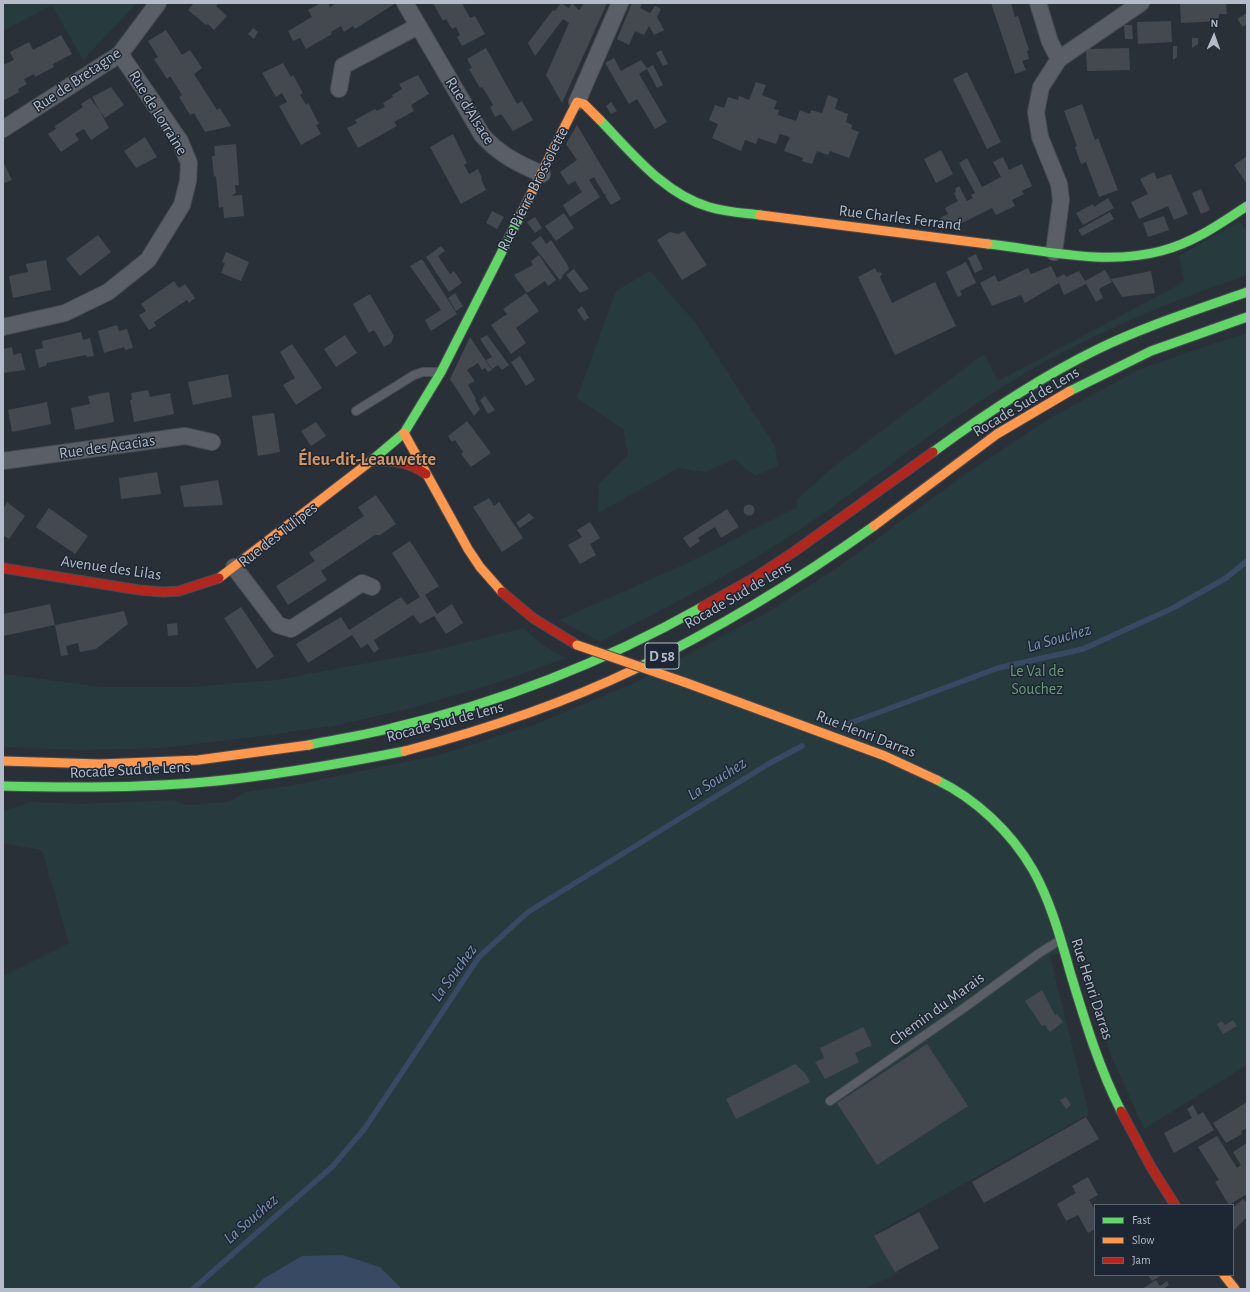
<!DOCTYPE html>
<html>
<head>
<meta charset="utf-8">
<style>
  body { margin:0 }
  #map { position:relative; width:1250px; height:1292px; overflow:hidden; background:#2a3038; font-family:"Alegreya Sans",sans-serif }
  canvas { display:block }
  .frame { position:absolute; inset:0; border:4px solid #b4bcc9; pointer-events:none }
  .legend { position:absolute; left:1094px; top:1204px; width:140px; height:72px; box-sizing:border-box; background:#1d2633; border:1px solid #59626f; margin:0; padding:5px 7px; list-style:none; font-size:12px; color:#b4bcc9 }
  .legend li { display:flex; align-items:center; gap:8px; height:20px }
  .legend b { width:20px; border:1px solid #59626f }
  .north { position:absolute; left:1194px; top:16px; width:40px; height:40px; -webkit-text-stroke:3px #1d2633; paint-order:stroke; rotate:2deg; font-size:11px; font-weight:700; line-height:16px; text-align:center; color:#b4bcc9 }
  .north::after { content:''; display:block; margin:auto; width:14px; height:18px; background:#b4bcc9; clip-path:polygon(50% 0,100% 100%,50% 72%,0 100%) }
</style>
</head>
<body>
<div id="map">
<canvas width="1250" height="1292"></canvas>
<div class="frame"></div>
<ul class="legend">
<li><b style="height:5px;background:#63d668"></b>Fast</li>
<li><b style="height:5px;background:#ff974d"></b>Slow</li>
<li><b style="height:5px;background:#b3261e"></b>Jam</li>
</ul>
<div class="north">N</div>
</div>
<script>
const g = document.querySelector('canvas').getContext('2d');
g.lineJoin = 'round';
function fill(path, color) {
  g.fillStyle = color;
  g.fill(path, 'evenodd');
}
function stroke(path, color, width, dash) {
  g.strokeStyle = color;
  g.lineWidth = width;
  g.lineCap = dash ? 'butt' : 'round';
  g.setLineDash(dash || []);
  g.stroke(path);
}
function label(font, color, halo, rows, align = 'center') {
  g.font = font + ' "Alegreya Sans",sans-serif';
  g.lineWidth = 3;
  g.setLineDash([]);
  g.textBaseline = 'middle';
  g.strokeStyle = halo;
  g.fillStyle = color;
  for (const [text, x, y, turn = 0] of rows) {
    g.save();
    g.translate(x, y);
    g.rotate((+turn || 0) * Math.PI / 180);
    g.textAlign = isNaN(turn) ? turn : align;
    if (halo) g.strokeText(text, 0, 0);
    g.fillText(text, 0, 0);
    g.restore();
  }
}
fill(new Path2D(`
  M3,3H137L83,60L52,5L3,31Z
  M1240,221L1247,231V275C1161,305 1076,340 999,389C928,433 865,486 796,532C734,574 666,607 600,642L559,620L683,565L798,507L796,500L832,468L984,354L998,381L1184,282L1179,256Z
  M650,271L695,322L775,446L778,466L755,476L735,459L705,472L679,468L598,513L599,484L628,455L623,429L577,398L616,291Z
  M1247,333V1065L1144,1129L1110,1053L1078,949L1050,956L1089,1114L876,1233L900,1272L865,1289H3V976L69,943L42,850L3,843V811L31,802L80,804L173,800L187,805L228,802L246,792L294,785L439,755L536,724L634,683L768,612L841,565L967,473L1047,420L1138,370L1206,346Z
  M524,628L541,644L566,658L499,682L412,708L338,725L262,736L162,748L79,750L3,747V674L103,687H188L276,680L432,651Z`), '#273a3e');
fill(new Path2D(`
  M343,1255L380,1267L402,1289H253L263,1279L302,1256Z`), '#384963');
stroke(new Path2D(`
  M845,725L998,668L1083,649L1173,608L1226,578L1247,561
  M193,1289L333,1166L365,1128L479,957L528,912L770,763L802,746`), '#384963', 5.5);
fill(new Path2D(`
  M194,3H219L216,6L227,16L214,30L208,24L206,25L188,10Z
  M321,3H328L330,7L337,3H396L355,29L353,26L344,32L341,26L331,32L332,34L306,49L300,38L293,41L288,31L312,17L308,10Z
  M433,3H462L470,18L475,16L485,34L462,46L457,37L460,35L456,27L452,29L446,19L443,21Z
  M561,3L569,8L572,3L579,10L583,5L581,3H607L562,103L546,75L569,23L563,19L535,56L528,43L553,10L555,11Z
  M632,3H642L640,8L650,13L655,6L661,9L657,17L664,30L654,35L649,26L644,35L635,31L629,45L617,39Z
  M991,3H1011L1015,17L1018,16L1029,50L1027,51L1029,59L1022,61L1026,70L1015,74Z
  M1180,3H1226L1227,14H1219V21L1181,23Z
  M1247,13V24L1243,27L1237,19Z
  M1171,21L1172,42L1138,44L1137,22Z
  M1124,25H1132L1133,39H1125Z
  M253,28L258,32L254,39L248,34Z
  M166,30L182,55L190,50L202,68L194,74L217,110L220,108L231,126L205,132L194,113L190,115L179,97L182,95L170,76L167,79L154,59L158,57L148,41Z
  M61,35L72,54L53,64L54,67L35,77L34,74L24,79L27,84L18,89L19,92L3,101V65L14,60L10,52L29,42L33,50Z
  M1192,38H1198V44L1192,48Z
  M1173,46H1177V57L1173,60Z
  M486,48L517,104L522,101L533,120L513,131L501,114L495,117L490,107L493,105L488,96L482,87L480,88L469,69L472,68L467,59Z
  M1129,48L1130,70L1087,71L1086,49Z
  M661,50L668,64L663,66L656,53Z
  M614,58L621,71L641,60L647,68L653,65L663,85L657,88L647,69L639,74L667,122L655,129L637,99L629,104L605,63Z
  M283,63L291,77L293,75L303,93L300,95L306,105L308,103L319,124L316,125L321,134L301,145L279,106L287,102L282,93L276,97L262,73Z
  M967,72L1001,142L987,149L953,79Z
  M418,75L429,94L411,105L414,111L394,122L397,126L358,148L347,128L357,123L355,120L375,109L377,111L385,107L383,103L393,97L392,95L402,89L399,84Z
  M756,82L766,85L762,95L777,101L774,109L779,110L778,115L796,121L800,110L810,114L811,110L822,113L828,95L838,99L835,109L848,114L846,122L852,125L851,129L859,132L849,158L830,151L828,155L817,151L812,164L802,161L803,158L784,151L790,137L780,134L776,144L758,138L756,144L745,140L741,151L712,138L718,124L709,120L715,105L724,108L728,97L738,100L739,96L749,100Z
  M111,87L124,105L105,118L100,111L109,128L91,140L84,129L75,134L79,140L61,152L48,134L56,129L55,126L83,107L81,104L90,98L100,111L92,97Z
  M611,102L617,111L611,114L606,106Z
  M1082,104L1095,140L1098,138L1118,190L1099,197L1086,162L1081,164L1075,147L1077,146L1064,111Z
  M577,125L621,199L611,205L605,196L607,195L604,194L594,177L589,180L600,197L570,217L563,205L582,192L575,181L568,185L560,172L577,160L566,144Z
  M453,134L467,163L464,165L469,174L478,169L482,178L481,179L486,190L461,204L430,147Z
  M145,137L157,157L136,168L124,151Z
  M236,144L239,185H235L236,193L231,196L242,195L244,216L224,218L223,207L219,208L216,176L214,177L212,156H215L214,146Z
  M941,150L953,174L936,183L924,159Z
  M1247,156V184L1234,165Z
  M1003,157L1009,170L1022,164L1032,186L1022,191L1024,194L1012,200L1015,206L996,215L992,208L954,227L953,224L945,227L940,218L948,214L945,208L958,201L954,193L956,192L955,189L959,186L967,201L973,198L971,195L975,193L959,163L967,158L982,187L1001,177L993,162Z
  M3,162L12,180L5,183L3,180Z
  M1154,172L1157,179L1171,174L1188,214L1174,220L1168,206L1139,219L1131,202L1148,194L1140,179Z
  M1201,189L1210,210L1201,214L1192,193Z
  M1108,198L1114,208L1083,225L1076,213L1093,204L1094,207Z
  M492,211L504,217L497,229L486,223Z
  M1110,212L1114,219L1082,236L1078,230Z
  M564,213L574,228L556,241L545,226Z
  M1164,216L1169,230L1148,237L1143,223Z
  M535,217L542,228L535,233L527,222Z
  M684,231L707,265L682,280L657,240L670,232L678,234Z
  M98,235L111,252L80,276L66,259Z
  M541,236L546,244L551,240L567,264L569,269L562,276L563,277L560,280L531,243Z
  M441,246L445,251L438,256L450,274L454,271L462,283L449,292L426,257Z
  M226,252L249,262L241,281L221,273L225,263L222,262Z
  M976,254L983,269L975,273L968,258Z
  M539,255L556,280L548,286L545,281L527,293L514,275L533,265L531,261Z
  M422,259L457,314L431,331L425,320L441,310L410,266Z
  M46,260L51,290L13,298L9,276L28,272L26,264Z
  M966,262L976,283L960,291L962,295L958,297L946,272Z
  M1051,266L1057,278L1064,274L1066,277L1079,271L1085,281L1105,270L1112,282L1099,289L1103,298L1096,302L1086,284L1064,295L1059,283L1025,303L1021,295L992,306L980,283L995,275L998,282L1028,268L1031,274Z
  M875,268L877,272L882,273L880,277L892,303L935,282L956,326L895,355L858,277Z
  M574,269L589,289L580,293L566,275Z
  M1151,271L1155,293L1122,297L1111,279Z
  M174,281L179,288L185,284L195,298L189,303L187,300L154,322L156,326L149,330L139,315L146,311L141,304Z
  M455,293L463,306L456,311L448,298Z
  M526,293L539,311L516,328L526,343L511,354L491,325L507,314L503,309Z
  M370,294L394,336L391,343L384,347L374,330L369,333L353,304Z
  M582,306L589,318L584,321L577,310Z
  M117,325L119,331L127,329L133,348L125,350L124,347L104,353L98,331Z
  M81,332L83,340L90,338L94,356L87,357L86,355L47,363V365L39,368L35,350L43,348L42,341Z
  M345,335L357,353L336,367L324,349Z
  M487,335L509,365L502,370L498,365L492,369L486,360L492,357L480,339Z
  M470,337L492,370L488,372L485,368L482,370L478,363L467,370L475,381L468,385L476,399L475,400L480,409L474,416L450,379Z
  M292,344L322,388L296,405L283,385L295,378L280,352Z
  M12,347L13,355L21,353L25,370L3,373V349Z
  M520,356L535,380L526,386L511,362Z
  M228,374L232,397L193,405L188,382Z
  M148,390L150,397L170,393L174,414L134,422L130,400H132L131,393Z
  M109,392L114,422L75,430L71,408L90,404L88,396Z
  M485,396L495,410L488,414L480,400Z
  M47,402L51,424L12,432L8,410Z
  M274,413L280,452L258,456L252,416Z
  M467,421L491,453L471,467L461,454L463,452L455,440L452,442L448,436Z
  M316,422L326,436L311,446L301,431Z
  M157,472L161,494L121,499L119,478Z
  M218,480L223,505L184,507L180,486Z
  M376,495L396,524L380,535H375L321,571L327,580L288,605L276,586L315,561L309,553L364,516L358,507Z
  M489,498L494,506L499,502L523,538L502,552L473,507Z
  M7,502L25,516L9,539L3,535V509Z
  M743.5 510a5.5 5.5 0 1 1 11 0a5.5 5.5 0 1 1-11 0Z
  M49,508L88,536L75,554L36,527Z
  M727,509L739,527L721,538L715,527L698,538L700,541L690,548L683,538Z
  M529,513L534,518L520,528L516,523Z
  M590,522L600,538L590,544L596,555L580,564L568,545L582,537L577,530Z
  M410,541L439,586L425,595L433,608L437,614L452,604L463,623L446,634L434,616L420,624L413,615L374,640L379,649L374,653L368,644L361,648L352,635L308,663L296,644L341,617L349,630L401,597L407,605L420,597L392,553Z
  M50,604L55,625L3,636V614Z
  M241,607L274,656L257,669L224,618Z
  M124,611L128,624L96,649L80,652L78,643L66,646L68,655L61,656L55,625Z
  M177,623L178,635L168,636L167,624Z
  M1042,990L1055,1015L1057,1014L1063,1022L1050,1032L1045,1025L1042,1026L1025,1001Z
  M1233,1020L1237,1026L1223,1034L1217,1024L1222,1021L1225,1025Z
  M863,1027L872,1045L855,1053L859,1062L825,1079L815,1062L824,1058L820,1048Z
  M927,1044L968,1106L877,1165L837,1103Z
  M795,1064L805,1073L810,1082L736,1119L726,1099Z
  M1066,1097L1071,1105L1066,1109L1060,1100Z
  M1247,1102V1128L1241,1131L1242,1134L1226,1143L1213,1123Z
  M1193,1105L1198,1115L1203,1112L1214,1130L1174,1153L1164,1133L1192,1118L1187,1109Z
  M1086,1117L1099,1139L984,1203L972,1182Z
  M1217,1136L1237,1168L1241,1165L1233,1152L1247,1143V1194L1229,1205L1215,1182L1219,1180L1198,1147Z
  M1088,1177L1098,1195L1089,1200L1094,1208H1095V1229L1088,1233L1078,1215L1066,1221L1057,1204L1076,1193L1072,1186Z
  M1243,1199L1247,1203V1217L1234,1230L1233,1208Z
  M919,1212L939,1248L895,1272L874,1236Z
  M1148,1275H1162L1152,1281Z
  M1156,1280L1160,1286L1167,1281L1169,1285L1163,1289H1142Z`), '#444950');
const lane = new Path2D(`
  M356,411L414,375L423,372H438
  M830,1101L964,1008L1038,954L1060,940`);
const street = new Path2D(`
  M405,3L482,135C500,155 517,163 542,174
  M1038,3L1050,42L1059,59
  M339,89L343,66L418,26
  M577,102L620,3
  M3,129L120,54L158,3
  M1054,252L1061,200L1059,184L1040,137L1036,112L1041,87L1059,59L1141,3
  M3,327L65,313L108,292L148,260L182,205L188,181L189,163L180,141L120,54
  M3,461L185,436L212,442
  M234,567L278,625L291,629L362,583L372,587`);
const fast = new Path2D(`
  M600,120C631,152 664,194 709,207C725,212 743,213 760,215
  M988,244C1044,250 1105,266 1161,251C1193,243 1220,224 1247,206
  M1070,391L1151,351L1247,317
  M933,452C985,414 1039,378 1096,350C1145,326 1196,310 1247,292
  M371,461L404,433L441,372L521,214
  M633,670C718,629 797,581 874,526
  M309,745C337,739 365,735 392,728C499,703 606,661 702,607
  M937,780C976,799 1011,832 1033,870C1051,902 1061,940 1071,975C1085,1021 1099,1068 1121,1111
  M3,786C70,788 138,788 205,782C273,776 339,764 405,751`);
const slow = new Path2D(`
  M521,214L577,102L584,104L600,120
  M760,215L988,244
  M404,433L468,549L480,567L502,592
  M874,526L997,434L1070,391
  M219,578L371,461
  M684,682L885,756L937,780
  M405,751C484,730 560,705 633,670
  M3,761L100,764L198,760L309,745
  M1224,1275L1235,1289`);
const jam = new Path2D(`
  M371,461C392,460 409,462 426,474
  M3,568L139,590L163,592L179,591L219,578
  M502,592L533,618L577,645
  M702,607L754,578L795,551L933,452
  M1121,1111L1151,1167L1175,1205`);
stroke(lane, '#484c53', 10);
stroke(street, '#484c53', 18);
stroke(fast, '#484c53', 11);
stroke(slow, '#484c53', 11);
stroke(jam, '#484c53', 11);
stroke(lane, '#5a5e66', 8);
stroke(street, '#5a5e66', 16);
stroke(fast, '#63d668', 9);
stroke(slow, '#ff974d', 9);
stroke(jam, '#b3261e', 9);
const slowBridge = new Path2D(`
  M577,645L684,682`);
stroke(slowBridge, '#484c53', 11, []);
stroke(slowBridge, '#ff974d', 9);
for (const [x, y, w] of [
  [662,656,34]
]) {
  const box = new Path2D();
  box.roundRect(x - w / 2, y - 13, w, 26, 3);
  g.fillStyle = '#1d2633';
  g.fill(box);
  stroke(box, '#b4bcc9', 1);
}
label('bold 15px', '#b4bcc9', null, [
  ["D 58",662,656]
]);
label('16px', '#b4bcc9', '#1d2633', [
  ["Rue de Bretagne",77,80,-34],
  ["Rue d'Alsace",470,111,57],
  ["Rue de Lorraine",158,113,58],
  ["Rue Pierre Brossolette",533,189,-63],
  ["Rue Charles Ferrand",900,218,7],
  ["Rocade Sud de Lens",1026,402,-31],
  ["Rue des Acacias",107,447,-8],
  ["Rue des Tulipes",278,535,-38],
  ["Avenue des Lilas",111,568,8],
  ["Rocade Sud de Lens",738,595,-30],
  ["Rocade Sud de Lens",445,722,-15],
  ["Rue Henri Darras",866,734,21],
  ["Rocade Sud de Lens",130,770,-3],
  ["Rue Henri Darras",1092,989,72],
  ["Chemin du Marais",937,1009,-36]
]);
label('16px', '#6b9a76', '#1d2633', [
  ["Le Val de",1037,671],
  ["Souchez",1037,689]
]);
label('italic 17px', '#7c92b1', '#1d2633', [
  ["La Souchez",1059,638,-16],
  ["La Souchez",717,779,-32],
  ["La Souchez",454,973,-54],
  ["La Souchez",251,1219,-41]
]);
label('bold 18px', '#d59563', '#1d2633', [
  ["Éleu-dit-Leauwette",367,460]
]);
</script>
</body>
</html>
